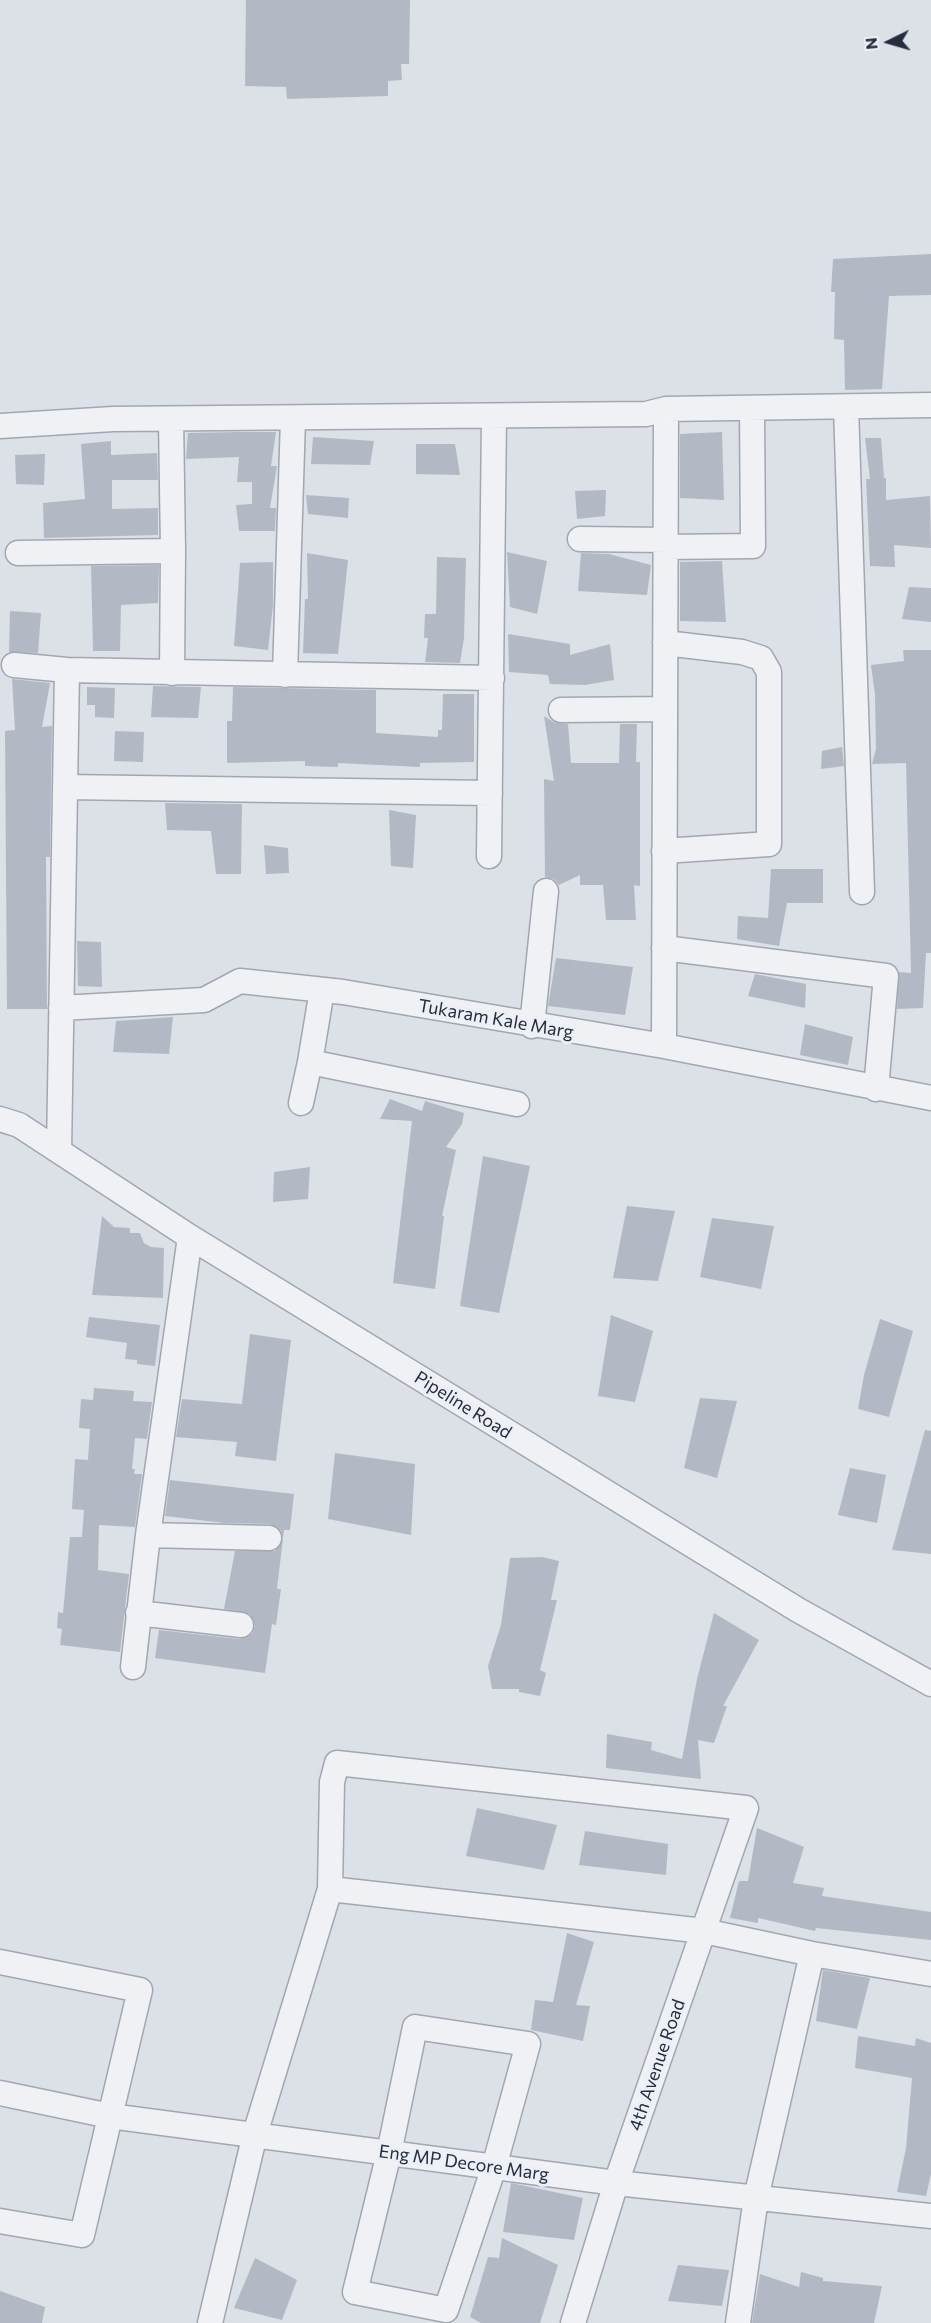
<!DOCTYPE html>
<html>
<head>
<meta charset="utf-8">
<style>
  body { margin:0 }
  #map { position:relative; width:931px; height:2323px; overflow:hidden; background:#dce0e7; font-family:Commissioner,sans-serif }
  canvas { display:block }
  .north { position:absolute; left:859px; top:12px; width:60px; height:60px; -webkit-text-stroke:4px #eceff5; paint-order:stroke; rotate:265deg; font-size:16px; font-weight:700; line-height:24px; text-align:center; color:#252d3e }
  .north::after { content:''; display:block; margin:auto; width:21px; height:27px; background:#252d3e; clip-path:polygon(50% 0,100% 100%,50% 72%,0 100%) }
</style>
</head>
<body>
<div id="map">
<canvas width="931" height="2323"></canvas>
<div class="north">N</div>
</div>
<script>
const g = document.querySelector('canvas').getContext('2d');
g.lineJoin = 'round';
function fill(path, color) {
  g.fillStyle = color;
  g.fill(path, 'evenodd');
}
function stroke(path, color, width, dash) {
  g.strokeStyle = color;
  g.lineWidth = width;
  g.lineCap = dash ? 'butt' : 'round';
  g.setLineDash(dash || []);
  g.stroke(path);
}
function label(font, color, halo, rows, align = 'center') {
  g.font = font + ' Commissioner,sans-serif';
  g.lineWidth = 6;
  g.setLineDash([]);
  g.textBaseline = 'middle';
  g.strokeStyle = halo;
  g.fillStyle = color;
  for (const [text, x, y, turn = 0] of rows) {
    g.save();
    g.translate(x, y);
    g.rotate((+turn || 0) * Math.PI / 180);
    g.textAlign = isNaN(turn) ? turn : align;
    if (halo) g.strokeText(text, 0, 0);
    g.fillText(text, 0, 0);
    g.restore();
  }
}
fill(new Path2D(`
  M246,0H410L409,64H401L402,80L388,81V96L287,99L286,87L245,86Z
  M931,254V295L889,296L882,389L845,390L844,340L834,339L835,292H831L833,259Z
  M238,432H276L271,466H277L270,508H276L275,531H239L236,505L252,504V482H237L239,457L186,459L188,433Z
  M722,432L724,500L680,498V434Z
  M313,437L374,441L370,465L311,464Z
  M865,438H881L884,478H886V500L930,496L931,548L894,545L895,567L870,566L866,479H870Z
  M111,441V455L157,453L158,480H112V509L158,508V535L44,538L43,503L85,499L81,444Z
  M416,444H455L460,475L416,474Z
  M45,454L44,485L16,484L15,455Z
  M606,490L605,516L577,519L575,491Z
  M306,495L349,498L348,518L308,514Z
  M507,552L547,561L537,614L510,607Z
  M307,553L348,560L338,654L303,653L305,599H308Z
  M581,553L609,554L651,565L647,595L578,591Z
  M437,557L466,558L464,638L460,663L425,662L428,638H424L425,614H436Z
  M722,561L726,622L680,621V562Z
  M273,562V605L268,650L234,646L240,563Z
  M159,565L158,603L121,605L120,651H93L91,566Z
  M909,587L931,588V622L902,619Z
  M10,611L41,613L38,653L9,652Z
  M508,634L570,644V655L610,644L614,680L585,685L550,684L548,675L509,672Z
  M903,650H931V953H926L923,1008L897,1009L899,972L911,973L906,763L872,764L876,749L875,695L871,665L904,661Z
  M12,679L50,683L42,727L52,726L50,857H46L47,1009H7L5,731L15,730Z
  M153,686L201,687L198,718L151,717Z
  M87,687L115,688L114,718L95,717V705H87Z
  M233,687L376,690V733L438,737V730H442L443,694H474V762L420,763V767L338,763V767L305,766V761L227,763V721H232Z
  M544,716L555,723L568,724L571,763H619L620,724H637L636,762H640V886L634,885L636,920H606L603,885H580V875L559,885L554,879L545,877L544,779L554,781Z
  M115,731L144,732L143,762L114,761Z
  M842,747L844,766L821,769L822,751Z
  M165,803L242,804L241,874H216L211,831L167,830Z
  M389,810L416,815L413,868L391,866Z
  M264,845L288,848L289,873L266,874Z
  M771,869H823V903H787L779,946L737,939L738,916L768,918Z
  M77,941L101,942L102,987L78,986Z
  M556,958L633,967L625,1015L548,1006Z
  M755,974L806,984L805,1008L748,996Z
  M173,1017L169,1054L113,1052L116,1021Z
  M805,1024L853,1037L848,1065L800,1055Z
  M390,1099L422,1111L425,1101L464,1113L462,1124L446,1147L456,1150L442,1216H444L435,1289L393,1283L412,1121L380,1119Z
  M483,1156L530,1166L499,1313L460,1306Z
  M310,1167L308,1199L273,1202L274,1172Z
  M627,1206L675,1211L658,1281L613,1278Z
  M102,1216L114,1227L130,1228V1233H140L144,1243L151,1247L164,1248L163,1298L92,1295Z
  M712,1218L774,1226L761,1289L700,1277Z
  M611,1315L653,1331L635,1402L598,1396Z
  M89,1317L160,1325L155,1366L137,1364V1360L125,1359L127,1343L86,1337Z
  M880,1319L913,1331L889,1417L858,1409L864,1375Z
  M250,1334L291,1340L276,1461L235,1456L237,1442L176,1437L182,1399L242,1404Z
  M94,1388L134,1391L133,1401L152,1402L147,1439L135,1438L132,1469H135L134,1474H142L135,1527L99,1525L98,1570L129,1574L120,1652L60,1645L62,1629L57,1628L58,1612L63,1613L70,1537H82L84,1510L72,1509L75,1459L88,1460L90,1429L79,1428L81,1399L93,1400Z
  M700,1398L737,1401L717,1478L684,1468Z
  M925,1430L931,1431V1554L892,1550Z
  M335,1453L415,1464L411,1535L328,1519Z
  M850,1468L886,1475L877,1523L838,1515Z
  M170,1480L294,1494L290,1530H284L277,1589H281L276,1625L272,1624L265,1673L155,1658L159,1630L239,1639L252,1634L255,1626L250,1614L224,1609L235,1551H275L283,1539L281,1531L270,1524L224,1523L165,1516Z
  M542,1557L559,1561L551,1600H557L540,1670L546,1673L540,1696L519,1692V1689H492L488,1666L501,1625L510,1558Z
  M714,1613L759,1640L723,1706H727L714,1743L698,1740L701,1779L606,1768L607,1734L652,1742L651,1750L682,1759L697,1679Z
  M477,1808L557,1825L544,1870L466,1856Z
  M757,1828L804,1847L793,1883L824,1888L822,1896L931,1912V1940L816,1928L815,1931L758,1918V1923L730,1918L739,1881H748Z
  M585,1831L668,1844L666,1875L579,1865Z
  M567,1933L594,1942L576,2005L590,2006L583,2041L531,2030L535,2000L553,2002Z
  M823,1970L870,1978L857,2029L816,2021Z
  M858,2036L915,2046L916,2038L931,2043V2174L926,2196L897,2192L906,2148L912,2078L855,2068Z
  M511,2183L583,2198L574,2240L503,2232Z
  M502,2238L558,2265L540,2323H481L470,2317L488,2257L499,2258Z
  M255,2258L297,2280L282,2320L234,2308Z
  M678,2265L729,2270L722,2306L668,2301Z
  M801,2272L823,2278V2281L882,2286L874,2323H752L760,2274L799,2287Z
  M0,2291L45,2307L42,2323H0Z`), '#b3b9c4');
const minor = new Path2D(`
  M846,407L862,892
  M0,426L113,419L646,414L666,409L931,405
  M580,539L666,540
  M665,547L753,546L752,408
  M18,553L173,551L171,419
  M14,665L67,670L492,678
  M172,673L173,551
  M285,675L293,418
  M561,710L665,709
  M65,787L490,793
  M664,851L769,844V672L761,658L742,652L665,643
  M489,856L494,416
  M664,948L886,976L876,1089
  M322,990L310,1062L517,1104
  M61,1008L204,1000L240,981L343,992L664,1046L931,1098
  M532,1026L546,891
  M664,1046L666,409
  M301,1103L310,1062
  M0,1119L19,1125L190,1237L798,1610L931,1684
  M59,1151L67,670
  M148,1535L269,1538
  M138,1613L241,1625
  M133,1667L148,1535L190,1237
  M330,1889L704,1931L812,1954L931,1974
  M0,1962L140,1990L82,2235L0,2221
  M415,2027L528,2044L494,2167L446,2310L355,2292L389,2153Z
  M0,2093L110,2116L616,2183L931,2216
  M210,2323L255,2134L330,1889L332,1782L337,1763L746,1808L616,2183L573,2323
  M738,2323L756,2198L812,1954`);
stroke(minor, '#a1a7b1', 27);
stroke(minor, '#eff1f5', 24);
label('18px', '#252d3e', '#eceff5', [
  ["Tukaram Kale Marg",496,1019,10],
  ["Pipeline Road",463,1405,32],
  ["4th Avenue Road",657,2065,-71],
  ["Eng MP Decore Marg",464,2163,8]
]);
</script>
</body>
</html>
